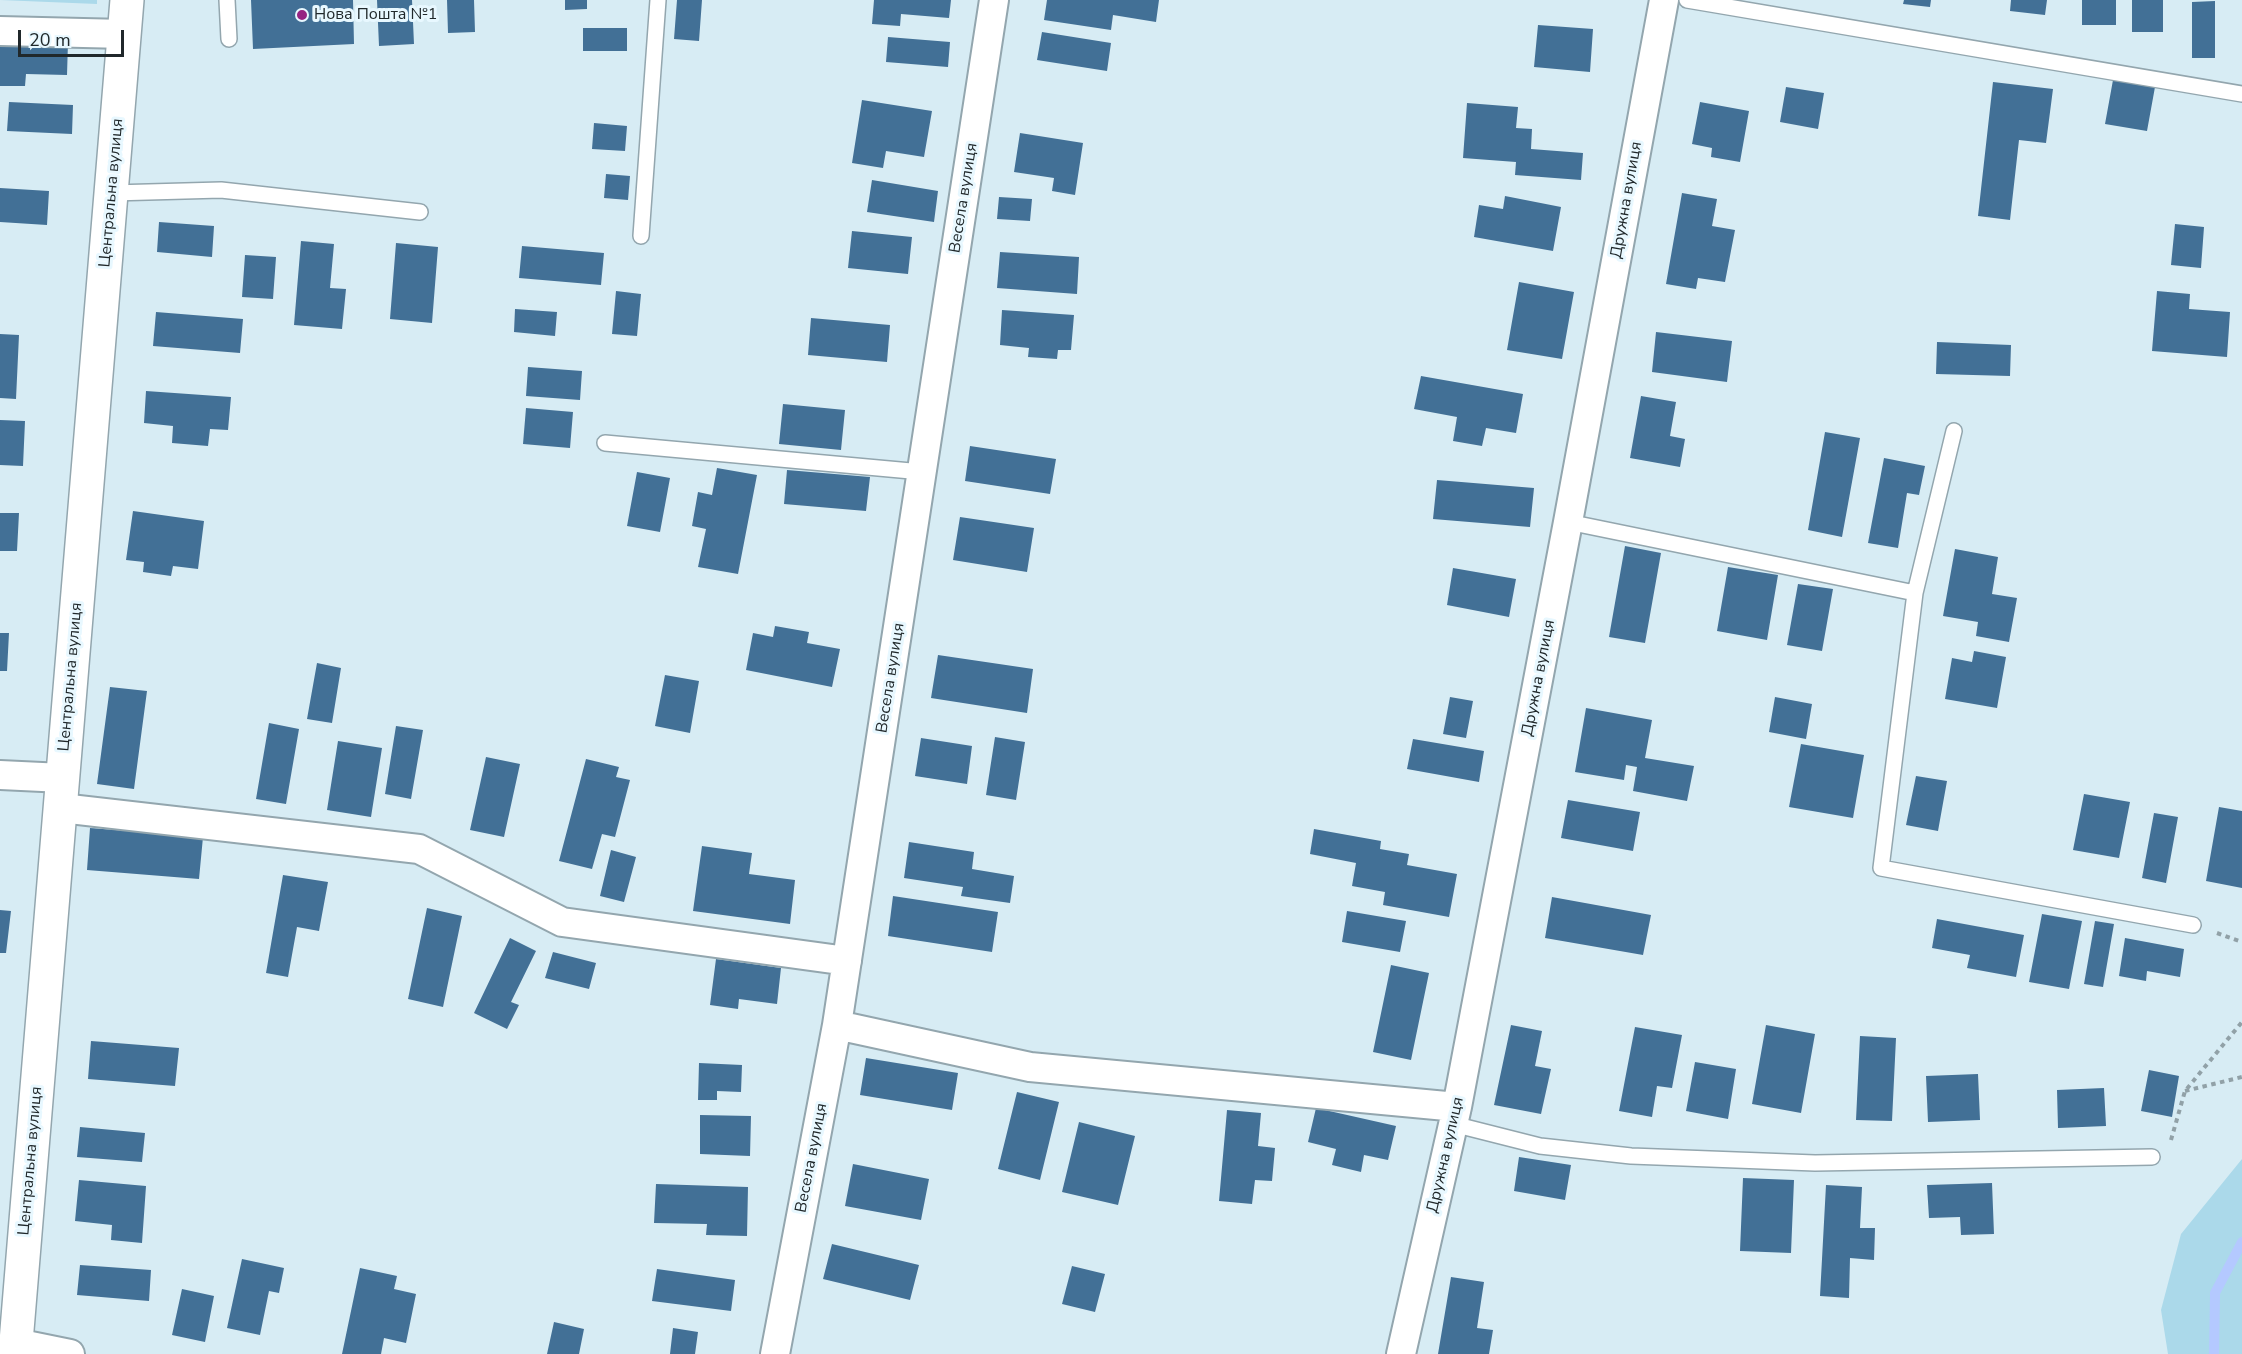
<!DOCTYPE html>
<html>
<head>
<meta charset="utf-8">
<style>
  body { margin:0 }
  #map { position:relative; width:2242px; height:1354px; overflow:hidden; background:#d7ecf4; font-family:"Nunito Sans",sans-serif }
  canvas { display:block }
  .scale { position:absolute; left:18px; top:30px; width:106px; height:27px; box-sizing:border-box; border:3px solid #20282b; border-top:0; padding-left:8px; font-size:18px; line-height:21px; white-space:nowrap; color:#20282b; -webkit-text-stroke:4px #e8f8ff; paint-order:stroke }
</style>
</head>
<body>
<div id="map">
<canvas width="2242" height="1354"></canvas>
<div class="scale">20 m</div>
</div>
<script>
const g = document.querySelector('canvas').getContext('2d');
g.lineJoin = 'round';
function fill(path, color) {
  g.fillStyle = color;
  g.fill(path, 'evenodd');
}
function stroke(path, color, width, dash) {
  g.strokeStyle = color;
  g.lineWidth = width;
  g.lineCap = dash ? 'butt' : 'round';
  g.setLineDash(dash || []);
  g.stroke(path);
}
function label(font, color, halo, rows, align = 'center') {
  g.font = font + ' "Nunito Sans",sans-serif';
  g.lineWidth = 6;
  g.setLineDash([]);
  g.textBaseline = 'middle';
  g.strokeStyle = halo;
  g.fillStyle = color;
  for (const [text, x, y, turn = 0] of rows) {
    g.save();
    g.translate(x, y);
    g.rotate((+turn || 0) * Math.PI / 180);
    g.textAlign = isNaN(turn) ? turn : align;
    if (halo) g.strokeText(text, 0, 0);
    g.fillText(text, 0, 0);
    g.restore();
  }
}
fill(new Path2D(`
  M0,0H97V4Z
  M2242,1159V1354H2168L2161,1310L2181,1234Z`), '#abd9ea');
stroke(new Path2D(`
  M2214,1354L2215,1293L2242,1242`), '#b4c9ff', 10);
fill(new Path2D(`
  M251,0H353L354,44L253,49Z
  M377,0H412L414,44L379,46Z
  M447,0H474L475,32L448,33Z
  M565,0H587V9L565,10Z
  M677,0H702L699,41L674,39Z
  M874,0H951L949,18L901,14L900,26L872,24Z
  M1047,0H1159L1156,22L1113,15L1111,30L1044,20Z
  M1904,0H1931L1930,7L1903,4Z
  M2011,0H2047L2045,15L2010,11Z
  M2082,0H2116V25H2082Z
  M2132,0H2163V32H2132Z
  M2215,1V58H2192V2Z
  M1538,25L1593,29L1590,72L1534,67Z
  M583,28H627V51H583Z
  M1042,32L1111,43L1107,71L1037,60Z
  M888,37L950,42L948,67L886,62Z
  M0,40L68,42L67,75L26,74L25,86H0Z
  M2113,80L2155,87L2147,131L2105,124Z
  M1993,82L2053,89L2046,143L2019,140L2010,220L1978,216Z
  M1786,87L1824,93L1818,129L1780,122Z
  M862,100L932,111L924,157L886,151L883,168L852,163Z
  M9,102L73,105L72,134L7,131Z
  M1700,102L1749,111L1740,162L1711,157L1712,148L1692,144Z
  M1467,103L1518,107L1516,128L1532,129L1531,149L1583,153L1581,180L1515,175L1516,162L1463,158Z
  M594,123L627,126L625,151L592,149Z
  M1020,133L1083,143L1075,195L1052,191L1054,178L1014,172Z
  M606,174L630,176L628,200L604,198Z
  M872,180L938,191L934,222L867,212Z
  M0,188L49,191L47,225L0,222Z
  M1682,193L1717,199L1712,226L1735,230L1725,282L1698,278L1696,289L1666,284Z
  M1505,196L1561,207L1553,251L1474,237L1479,205L1503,209Z
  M999,197L1032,199L1030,221L997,219Z
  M159,222L214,226L212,257L157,252Z
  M2175,224L2204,227L2201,268L2171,265Z
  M852,231L912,237L908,274L848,268Z
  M301,241L334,244L330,288L346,289L342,329L294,325Z
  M396,243L438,247L432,323L390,319Z
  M522,246L604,253L601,285L519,278Z
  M1000,252L1079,257L1077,294L997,288Z
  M245,255L276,257L273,299L242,297Z
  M1519,282L1574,292L1562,359L1507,350Z
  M616,291L641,294L637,336L612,334Z
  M2157,291L2190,294L2189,309L2230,312L2227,357L2152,351Z
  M515,309L557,312L555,336L514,332Z
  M1002,310L1074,315L1071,350H1058L1057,359L1028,357L1029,348L1000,345Z
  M156,312L243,319L240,353L153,346Z
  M811,318L890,325L887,362L808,355Z
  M1656,332L1732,341L1727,382L1652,372Z
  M0,334L19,335L16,399L0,398Z
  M1937,342L2011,345L2010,376L1936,374Z
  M528,367L582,371L580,400L526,396Z
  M1421,376L1523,394L1516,433L1486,428L1482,446L1453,441L1457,417L1414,409Z
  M146,391L231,397L228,430L210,429L208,446L172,443L173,426L144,423Z
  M1641,396L1676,402L1670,436L1685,439L1680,467L1630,458Z
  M783,404L845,410L841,450L779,444Z
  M526,408L573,412L570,448L523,444Z
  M0,420L25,421L23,466L0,465Z
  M1825,432L1860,438L1842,537L1808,530Z
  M970,446L1056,459L1050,494L965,481Z
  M1884,458L1925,466L1919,495L1907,493L1898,548L1868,543Z
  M717,468L757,475L738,574L698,567L706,529L692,526L698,492L712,495Z
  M787,470L870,477L866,511L784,504Z
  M637,472L670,478L660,532L627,526Z
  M1437,480L1534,488L1530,527L1433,519Z
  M133,511L204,521L198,569L173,566L171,576L143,572L144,562L126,560Z
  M0,513H19L17,551H0Z
  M960,517L1034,528L1027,572L953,560Z
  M1625,546L1661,553L1645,643L1609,637Z
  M1955,549L1998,557L1992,594L2017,598L2009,642L1976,636L1978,622L1943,616Z
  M1728,567L1778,575L1767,640L1717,631Z
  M1453,568L1516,579L1509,617L1447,605Z
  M1798,584L1833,589L1822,651L1787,645Z
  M775,626L809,632L807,643L840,649L832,687L746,670L753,633L773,637Z
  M0,633H9L7,671H0Z
  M1974,651L2006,657L1997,708L1945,699L1952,658L1972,662Z
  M938,655L1033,669L1027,713L931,698Z
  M317,663L341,668L332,723L307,719Z
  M665,675L699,681L690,733L655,726Z
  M110,687L147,691L134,789L97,784Z
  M1450,697L1473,701L1466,738L1443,734Z
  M1775,697L1812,704L1806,739L1769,732Z
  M1586,708L1652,720L1645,758L1694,766L1687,801L1633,791L1637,767L1626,765L1624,780L1575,772Z
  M269,723L299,729L286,804L256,799Z
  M396,726L423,730L411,799L385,794Z
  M995,737L1025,742L1016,800L986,795Z
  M921,738L972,746L967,784L915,776Z
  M1413,739L1484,751L1479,782L1407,769Z
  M338,741L382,748L371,817L327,810Z
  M1801,744L1864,755L1853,818L1789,807Z
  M486,757L520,764L504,837L470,830Z
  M586,759L619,767L616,777L630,780L615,837L602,834L592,869L559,861Z
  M1916,776L1947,781L1938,831L1906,825Z
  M2084,794L2130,802L2119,858L2073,850Z
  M1568,800L1640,812L1633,851L1561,838Z
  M2219,807L2242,811V888L2206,881Z
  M2154,813L2178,817L2166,883L2142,878Z
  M90,828L203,837L199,879L87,870Z
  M1314,829L1381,841L1380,849L1409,854L1407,865L1457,874L1449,917L1383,905L1385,892L1352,886L1356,863L1310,854Z
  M909,842L974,852L972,869L1014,876L1010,903L961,896L963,887L904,878Z
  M702,846L752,853L749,874L795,880L790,924L693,911Z
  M611,850L636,857L624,902L600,896Z
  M283,875L328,882L319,931L297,927L288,977L266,973Z
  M893,896L998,912L992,952L888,936Z
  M1552,897L1651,915L1643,955L1545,938Z
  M427,908L462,916L443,1007L408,999Z
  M0,910L11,911L6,953H0Z
  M1347,911L1406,921L1400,952L1342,942Z
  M2042,914L2082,921L2069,989L2029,982Z
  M1937,919L2024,935L2016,977L1967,968L1970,955L1932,948Z
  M2095,921L2114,924L2103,987L2084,984Z
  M510,938L536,951L511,1002L519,1005L507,1029L474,1013Z
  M2125,938L2184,949L2180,977L2147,971L2146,981L2119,976Z
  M553,952L596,963L589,989L545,978Z
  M716,959L781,968L777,1004L739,999L738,1009L710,1005Z
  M1391,965L1429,973L1411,1060L1373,1052Z
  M1511,1025L1542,1031L1535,1066L1551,1069L1541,1114L1494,1105Z
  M1766,1025L1815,1034L1801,1113L1752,1104Z
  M1635,1027L1682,1035L1672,1088L1657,1086L1652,1117L1619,1111Z
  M1860,1036L1896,1038L1892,1121L1856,1120Z
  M91,1041L179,1048L175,1086L88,1079Z
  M866,1058L958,1073L952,1110L860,1095Z
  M1695,1062L1736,1069L1728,1119L1686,1111Z
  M699,1063L742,1065L741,1092L717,1091V1100H698Z
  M2149,1070L2179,1076L2172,1117L2141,1111Z
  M1978,1074L1980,1120L1928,1122L1926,1076Z
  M2104,1088L2106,1126L2058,1128L2057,1090Z
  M1017,1092L1059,1102L1040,1180L998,1169Z
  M1316,1108L1396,1126L1388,1160L1364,1155L1361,1172L1332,1165L1336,1149L1308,1142Z
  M1227,1110L1261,1113L1258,1146L1275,1148L1272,1181L1255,1180L1252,1204L1219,1201Z
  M700,1115L751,1116L750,1156L700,1154Z
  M1079,1122L1135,1136L1118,1205L1062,1192Z
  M80,1127L145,1133L142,1162L77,1157Z
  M1519,1157L1571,1165L1565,1200L1514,1191Z
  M853,1164L929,1179L921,1220L845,1206Z
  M1743,1178L1794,1180L1791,1253L1740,1251Z
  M79,1180L146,1186L142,1243L111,1240L112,1225L75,1221Z
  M1992,1183L1994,1234L1961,1235L1960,1217L1929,1218L1927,1185Z
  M656,1184L748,1187L747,1236L706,1235L707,1224L654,1223Z
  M1826,1185L1862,1187L1860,1228H1875L1874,1260L1850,1258L1849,1298L1820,1296Z
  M832,1244L919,1265L910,1300L823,1279Z
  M242,1259L284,1268L279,1293L269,1291L260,1335L227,1328Z
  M80,1265L151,1270L149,1301L77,1295Z
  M1072,1266L1105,1274L1095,1312L1062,1304Z
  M360,1268L397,1276L394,1289L416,1294L406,1343L384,1338L381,1354H342Z
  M657,1269L735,1280L731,1311L652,1301Z
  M1451,1277L1484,1282L1477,1328L1493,1330L1489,1354H1438Z
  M182,1289L214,1296L205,1342L172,1335Z
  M554,1322L584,1329L579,1354H547Z
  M673,1328L698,1332L695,1354H670Z`), '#427096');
const service = new Path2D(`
  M227,0L229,39
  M1687,0L2242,94
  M112,193L221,190L420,212
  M641,236L658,0
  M1954,431L1915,593L1881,868L2193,925
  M605,443L922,472
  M1568,522L1915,593
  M1453,1124L1540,1146L1631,1156L1815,1163L2152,1157`);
const minor = new Path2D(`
  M0,31L125,34
  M0,775L63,778
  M61,808L419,849L562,922L847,961
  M837,1025L1030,1067L1457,1107
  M16,1343L70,1354
  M775,1354L837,1025L994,0
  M1401,1354L1457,1107L1568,522L1664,0`);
const tertiary = new Path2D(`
  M15,1354L127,0`);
stroke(service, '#93a6ae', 18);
stroke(minor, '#93a6ae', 32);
stroke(tertiary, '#93a6ae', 36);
stroke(new Path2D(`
  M2217,933L2242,942
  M2185,1091L2242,1077
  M2171,1140L2185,1091L2242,1022`), '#91a1a7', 4, [4.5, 4.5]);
stroke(service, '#fff', 15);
stroke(minor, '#fff', 28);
stroke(tertiary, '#fff', 33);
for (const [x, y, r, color] of [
  [302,15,6,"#962482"]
]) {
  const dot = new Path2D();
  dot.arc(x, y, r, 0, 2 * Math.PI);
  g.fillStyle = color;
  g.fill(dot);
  stroke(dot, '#e8f8ff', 2);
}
label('16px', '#20282b', '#e8f8ff', [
  ["Нова Пошта №1",314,15]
], 'left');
label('16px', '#20282b', '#e8f8ff', [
  ["Центральна вулиця",112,193,-85],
  ["Весела вулиця",964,198,-81],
  ["Дружна вулиця",1627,200,-80],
  ["Центральна вулиця",71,677,-85],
  ["Весела вулиця",891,678,-81],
  ["Дружна вулиця",1539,678,-79],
  ["Дружна вулиця",1446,1155,-77],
  ["Весела вулиця",812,1158,-79],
  ["Центральна вулиця",31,1161,-85]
]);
</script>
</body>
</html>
